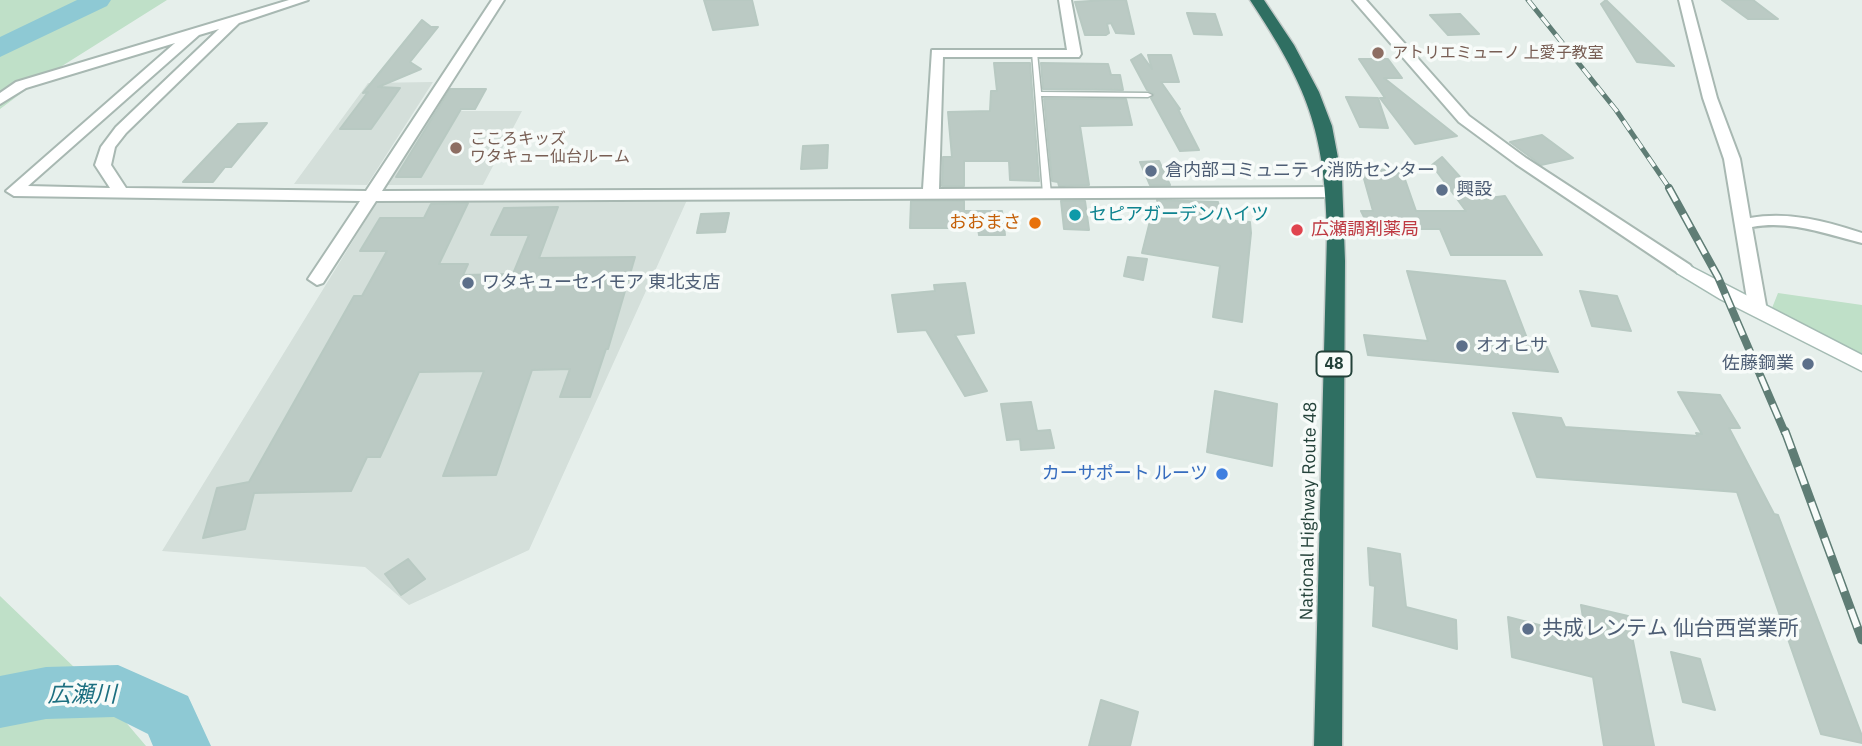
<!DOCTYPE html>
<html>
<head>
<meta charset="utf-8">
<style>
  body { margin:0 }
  canvas { display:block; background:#e6efeb }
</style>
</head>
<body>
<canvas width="1862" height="746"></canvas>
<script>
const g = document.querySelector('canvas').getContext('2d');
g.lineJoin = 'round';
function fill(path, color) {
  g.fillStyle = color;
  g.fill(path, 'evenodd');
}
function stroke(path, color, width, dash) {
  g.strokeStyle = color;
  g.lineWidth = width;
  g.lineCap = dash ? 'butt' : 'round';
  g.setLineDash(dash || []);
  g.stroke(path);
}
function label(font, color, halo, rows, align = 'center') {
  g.font = font + ' "IBM Plex Sans","Noto Sans JP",sans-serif';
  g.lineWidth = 7;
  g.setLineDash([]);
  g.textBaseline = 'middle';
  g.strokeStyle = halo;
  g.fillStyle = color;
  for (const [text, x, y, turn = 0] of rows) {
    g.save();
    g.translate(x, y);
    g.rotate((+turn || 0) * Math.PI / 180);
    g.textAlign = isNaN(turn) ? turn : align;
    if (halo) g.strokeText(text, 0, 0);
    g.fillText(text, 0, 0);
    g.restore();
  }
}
fill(new Path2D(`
  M433,82L367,185L294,184L368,83Z
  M432,111H522L483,185H385Z
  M378,200H687L529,550L409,605L365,567L162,551Z`), '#d4dfda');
fill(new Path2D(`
  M0,0H167L35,83L0,109Z
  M1778,293L1862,305V354L1772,308Z
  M0,596L101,693L146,746H0Z`), '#bfe0c8');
fill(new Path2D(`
  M77,0H111L107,6L0,57V37Z
  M118,665L188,696L211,746H153L148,734L114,717L46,719L0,728V676L46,667Z`), '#8ec9d4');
const building = new Path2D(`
  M704,0H752L758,25L713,30Z
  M1106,0H1126L1134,34L1116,33L1111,23L1107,24L1109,33L1106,35H1085L1075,2Z
  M1606,0L1674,66L1637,62L1601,4Z
  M1722,0H1753L1778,19H1748Z
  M1187,13L1215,14L1222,35L1194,34Z
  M1460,14L1479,34L1448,35L1430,15Z
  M422,20L431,27H438L410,62L421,69L378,87L400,88L371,129H340L368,92L363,93Z
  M1141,54L1152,69L1148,55H1171L1179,82H1161L1180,109H1178L1199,150L1180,151L1151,98L1154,94L1147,90L1131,60Z
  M1359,59H1388L1402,78H1384L1457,136L1415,144L1380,98H1385Z
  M994,63H1030L1039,181L1010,180L1009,161H964V186H942L943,157H952L948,112L990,111L991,91H997Z
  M1041,63L1108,64L1111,75H1120L1123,90L1043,89Z
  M450,89H486L475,109H461L421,177H396Z
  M1346,97L1378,98L1388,128L1360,127Z
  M1044,99H1126L1132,125L1080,126L1089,185L1059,186L1058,182L1052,181Z
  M267,123L231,167H225L213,182H183L238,124Z
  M1542,135L1573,158L1541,165L1510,142Z
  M828,145L827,168L801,169L803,146Z
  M1442,157L1480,199L1505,196L1542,255H1451L1440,229H1370L1361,211H1373L1361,168L1402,171L1416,211H1466L1432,165Z
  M1159,161L1170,185H1150L1140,162Z
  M1157,200L1218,202L1221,220L1250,222L1251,233L1242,322L1213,317L1220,266L1142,253L1153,209H1161Z
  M911,201H964V211H1002L1005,235H979L978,228H910Z
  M1061,201H1085L1089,230L1064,229Z
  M468,203L439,264H468L463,275L513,274L529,235H491L504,208L558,207L539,258L635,257L608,349H606L590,397H560L570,369L532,370L496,475L443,476L484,371L419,372L380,457H367L351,491L254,493L245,529L203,538L217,488L249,482L354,296H362L387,251H360L380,218H424L431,204Z
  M729,213L725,232L697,233L701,214Z
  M1128,257L1147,259L1143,280L1124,276Z
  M1407,271L1505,281L1530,346L1547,347L1558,372L1368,355L1364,335L1428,341Z
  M965,283L974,333L955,335L987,391L965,396L926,330L898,332L892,295L935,291L934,285Z
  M1580,291L1617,296L1631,331L1592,326Z
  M1215,391L1277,404L1272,466L1207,452Z
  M1678,392L1720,395L1740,428H1729L1774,514L1778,515L1862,736V743L1821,734L1737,492L1537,477L1513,413L1561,418L1565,427L1698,436L1696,433L1702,434Z
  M1031,402L1037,431L1050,430L1054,448L1021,450L1020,439L1007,440L1001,404Z
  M1368,548L1400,554L1406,607L1456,620L1457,649L1373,626L1375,586L1370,585Z
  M408,559L425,579L401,595L385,574Z
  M1581,605L1628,616L1654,746H1604L1593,677L1512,657L1508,617L1586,637Z
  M1671,652L1700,659L1715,710L1683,702Z
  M1101,700L1138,712L1130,746H1089Z`);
fill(building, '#bbcac4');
stroke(building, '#b8c9c2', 2);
const lane = new Path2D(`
  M1032,52L1037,53L1041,92L1148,93L1152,95L1148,97L1041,96L1051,194L1047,196L1043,194Z`);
const street = new Path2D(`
  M289,0H308L239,23L126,133L115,147L111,165L126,188L366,191L492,0H504L382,191L923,189L932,50H1067L1059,0H1071L1081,54L1079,57H943L939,189L1334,187L1342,192L1334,197L376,201L323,283L317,285L308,279L360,201L14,196L6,191L175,43L26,88L0,104V93L16,82ZM219,29L116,127L101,147L95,165L110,188L28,186L199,35Z
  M1353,0H1366L1469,116L1526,158L1690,265L1693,269L1690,273H1678L1516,164L1459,122Z
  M1679,0H1691L1717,98L1740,159L1750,218C1788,211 1826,221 1862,233V243C1825,234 1791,220 1752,227L1767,311L1758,317L1749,311L1724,159L1703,98Z`);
const secondary = new Path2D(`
  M1684,263L1862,355V371L1720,299L1677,273L1675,269L1677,265Z`);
const highway = new Path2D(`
  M1250,0H1264L1294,45L1319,92L1332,126L1342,179L1345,261L1342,746H1314L1327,234C1325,130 1307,86 1250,0Z`);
stroke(lane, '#a8b8b2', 3);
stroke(street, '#a8b8b2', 4);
stroke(secondary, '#a4bbb3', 3);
stroke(highway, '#c2cac8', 3);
fill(lane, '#fff');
fill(street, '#fff');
fill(secondary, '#fff');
fill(highway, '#2f6f62');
const railFar2 = new Path2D(`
  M1528,0L1616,110L1670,189`);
const railFar1 = new Path2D(`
  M1669,188L1718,277L1785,433`);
const rail = new Path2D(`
  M1785,431L1862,640`);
stroke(railFar2, '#5f7d75', 5);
stroke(railFar1, '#5f7d75', 8);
stroke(rail, '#5f7d75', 9);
stroke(railFar2, '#f7fbf9', 3.5, [11]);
stroke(railFar1, '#f7fbf9', 5, [15]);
stroke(rail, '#f7fbf9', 6, [19]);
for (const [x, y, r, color] of [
  [1378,53,7,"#8d6e63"],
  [456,148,7,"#8d6e63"],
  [1151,171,7,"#5c6f8a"],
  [1442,190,7,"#5c6f8a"],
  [1075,215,7,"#0f9aa8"],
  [1035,223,7,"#e8710a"],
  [1297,230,7,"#e0444e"],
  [468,283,7,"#5c6f8a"],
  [1462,346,7,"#5c6f8a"],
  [1808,364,7,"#5c6f8a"],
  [1222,474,7,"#3f7fe0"],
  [1528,629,7,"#5c6f8a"]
]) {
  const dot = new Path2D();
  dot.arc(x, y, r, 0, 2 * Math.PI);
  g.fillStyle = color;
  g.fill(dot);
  stroke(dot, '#f7fbf9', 2.5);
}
label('16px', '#785e54', '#f7fbf9', [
  ["アトリエミューノ 上愛子教室",1392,53],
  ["こころキッズ",470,139],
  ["ワタキュー仙台ルーム",470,157]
], 'left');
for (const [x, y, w] of [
  [1334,364,35]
]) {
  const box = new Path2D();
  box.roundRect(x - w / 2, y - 12.5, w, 25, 5);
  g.fillStyle = '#f7fbf9';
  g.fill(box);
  stroke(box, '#24423a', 2);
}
label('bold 16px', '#24423a', null, [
  ["48",1334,364]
]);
label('18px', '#4e5e75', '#f7fbf9', [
  ["倉内部コミュニティ消防センター",1165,171],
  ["興設",1456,190],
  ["ワタキューセイモア 東北支店",482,283],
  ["オオヒサ",1476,346],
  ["佐藤鋼業",1794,364,"right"]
], 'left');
label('18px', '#0d838f', '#f7fbf9', [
  ["セピアガーデンハイツ",1089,215]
], 'left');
label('18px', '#c56008', '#f7fbf9', [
  ["おおまさ",1021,223]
], 'right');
label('18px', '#be3a42', '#f7fbf9', [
  ["広瀬調剤薬局",1311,230]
], 'left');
label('18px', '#366cbe', '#f7fbf9', [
  ["カーサポート ルーツ",1208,474]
], 'right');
label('18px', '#24423a', '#f7fbf9', [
  ["National Highway Route 48",1309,511,-89]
]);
label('21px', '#4e5e75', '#f7fbf9', [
  ["共成レンテム 仙台西営業所",1542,629]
], 'left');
label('italic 23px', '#1c6f80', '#f7fbf9', [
  ["広瀬川",82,695]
]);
</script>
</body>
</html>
